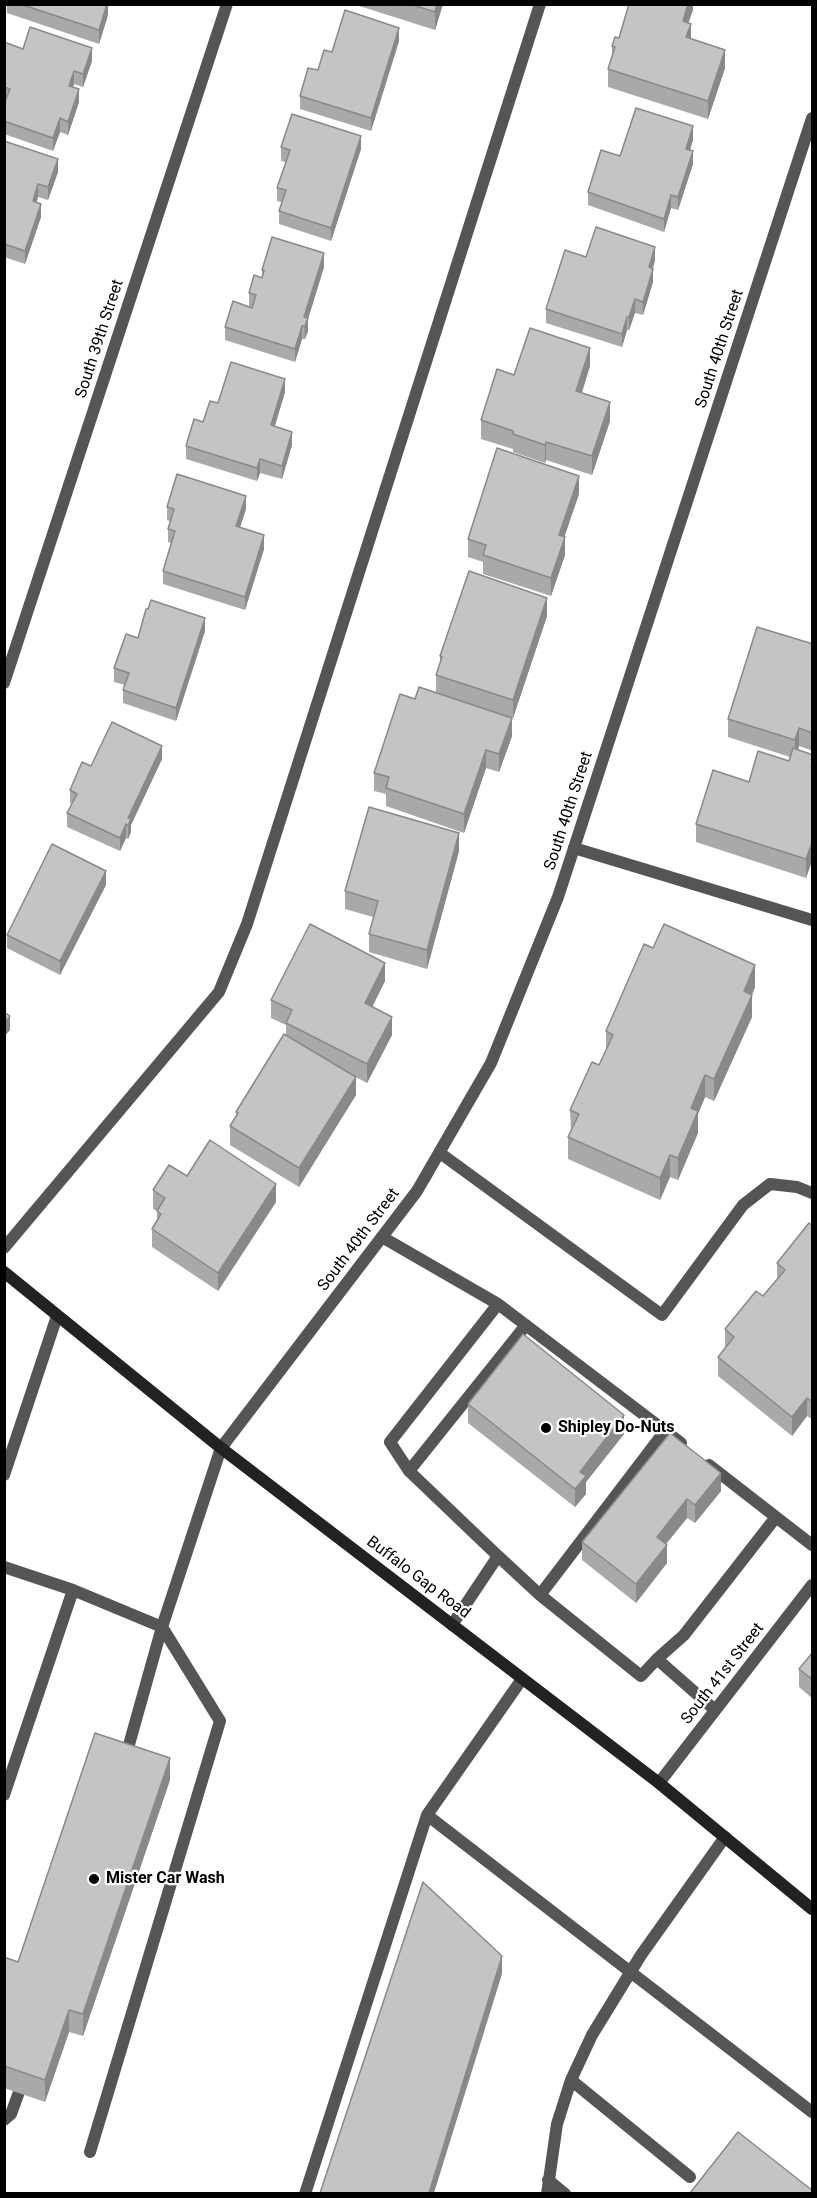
<!DOCTYPE html>
<html>
<head>
<meta charset="utf-8">
<style>
  body { margin:0 }
  #map { position:relative; width:817px; height:2198px; overflow:hidden; background:#fff; font-family:Roboto,sans-serif }
  canvas { display:block }
  .frame { position:absolute; inset:0; border:6px solid #000; pointer-events:none }
</style>
</head>
<body>
<div id="map">
<canvas width="817" height="2198"></canvas>
<div class="frame"></div>
</div>
<script>
const g = document.querySelector('canvas').getContext('2d');
g.lineJoin = 'round';
function stroke(path, color, width, dash) {
  g.strokeStyle = color;
  g.lineWidth = width;
  g.lineCap = dash ? 'butt' : 'round';
  g.setLineDash(dash || []);
  g.stroke(path);
}
function fill(path, color) {
  g.fillStyle = color;
  g.fill(path, 'evenodd');
}
function label(font, color, halo, rows, align = 'center') {
  g.font = font + ' Roboto,sans-serif';
  g.lineWidth = 4.5;
  g.setLineDash([]);
  g.textBaseline = 'middle';
  g.strokeStyle = halo;
  g.fillStyle = color;
  for (const [text, x, y, turn = 0] of rows) {
    g.save();
    g.translate(x, y);
    g.rotate((+turn || 0) * Math.PI / 180);
    g.textAlign = isNaN(turn) ? turn : align;
    if (halo) g.strokeText(text, 0, 0);
    g.fillText(text, 0, 0);
    g.restore();
  }
}
stroke(new Path2D(`
  M574,848L812,920
  M440,1153L662,1315L743,1205L770,1184L797,1187L812,1193
  M382,1237L498,1304
  M4,1248L219,992L247,924L540,4
  M709,1465L812,1545
  M409,1471L526,1325
  M498,1556L540,1595L641,1676L657,1659L715,1710
  M4,1567L73,1590L162,1627L220,1721L90,2152
  M540,1595L665,1431
  M452,1625L498,1556L409,1471L390,1442L498,1304L681,1443
  M657,1659L684,1635L776,1517
  M522,1679L427,1815L812,2112
  M125,1759L162,1627L221,1448
  M4,1795L73,1590
  M571,2080L690,2177
  M4,2120L11,2114L19,2092
  M548,2180L565,2194
  M305,2194L427,1815
  M547,2194L557,2124L571,2080L592,2035L641,1955L725,1837`), '#555', 12);
stroke(new Path2D(`
  M4,683L227,4
  M221,1448L417,1191L491,1063L558,897L812,118
  M4,1475L57,1316
  M659,1783L812,1585`), '#555', 12);
stroke(new Path2D(`
  M4,1272L221,1448L659,1783L812,1909`), '#222', 12);
fill(new Path2D(`
  M7,4H108V15L99,44L7,13Z
  M353,4H443L435,30Z
  M693,4V10L688,23L691,39L725,68L708,119L608,87V69L612,57V46L619,38Z
  M399,41L371,131L300,109V96L332,52Z
  M4,42L23,49L92,61L83,87L74,84L73,87L79,102L68,135L60,132L53,151L4,134V104L5,101H4Z
  M693,140L690,150L693,164L678,210L671,208L664,232L588,205V192L620,156Z
  M4,141L58,172L48,200L38,197L36,203L41,217L25,264L4,257Z
  M281,147L361,149L331,241L279,224V211L282,202L277,201V188L286,162L281,161Z
  M586,257L655,260L653,268V282L643,315L635,313L629,330H627L622,347L546,323V309Z
  M324,267L308,319V331L305,339H302L295,362L225,340V327L249,306V293L262,278V270Z
  M590,366L582,393L610,421L592,475L546,460L545,463L513,452V449L481,439V420L514,375Z
  M285,392L275,426L292,445L282,479L260,473L257,481L186,459V446L218,403Z
  M579,494L564,536L565,555L551,596L483,574V562L468,557V539Z
  M167,507L246,509L240,527L264,549L245,610L163,584V571L171,543L168,542V529L170,521L167,520Z
  M547,616L513,718H512V736L499,772L486,768L464,833L386,806V794L374,791V773L415,699L436,692V675L440,664V656Z
  M205,631L176,721L123,703V690L125,685L114,682V668L138,638Z
  M813,644V751L799,746L798,750L813,755V858L806,878L696,842V824L789,761L790,757L728,737V719Z
  M162,759L131,825V832L128,839L126,838L120,851L67,827V813L72,804L70,803V790L91,766Z
  M459,851L427,969L369,952V934L373,917L345,909V891Z
  M106,885L60,975L7,948V935Z
  M385,981L372,1007L392,1035L367,1083L352,1075L356,1095L299,1187L230,1145V1126L236,1116V1112L286,1034V1025L271,1018V1000Z
  M755,987L752,995V1017L714,1101L705,1097L698,1114V1133L678,1180L670,1177L660,1200L568,1159V1137L571,1132L570,1110L599,1065L606,1050V1031Z
  M187,1176L276,1202L218,1291L152,1247V1229L157,1220V1211L153,1209V1190Z
  M813,1226V1420L807,1416L792,1436L718,1376V1357L725,1348V1329L763,1296L777,1280V1263Z
  M468,1404L624,1434L586,1482V1494L575,1507L468,1423Z
  M670,1433L721,1491L695,1523L687,1518L666,1544L667,1563L636,1603L582,1560V1542Z
  M813,1652V1699L799,1687V1669Z
  M170,1780L83,2036L69,2032L45,2102L4,2088V1957L18,1962Z`), '#a9a9a9');
fill(new Path2D(`
  M107,4H108V15L99,44V30Z
  M437,4H443L435,30V12Z
  M688,4H693V10L683,39V21Z
  M691,24V42L686,37Z
  M399,28V41L371,131V118Z
  M92,48V61L83,87V74Z
  M725,50V68L708,119V101Z
  M74,71V84L69,99V86Z
  M79,89V102L68,135V122Z
  M60,118V132L53,151V138Z
  M693,126V140L686,162V149Z
  M361,136V149L331,241V228Z
  M693,151V164L678,210V197Z
  M58,159V172L48,200V187Z
  M38,184V197L33,215V201Z
  M671,195V208L664,232V219Z
  M41,204V217L25,264V251Z
  M655,247V260L649,280V267Z
  M324,253V267L308,319V331L305,339L304,317Z
  M6,264V282L4,287V269Z
  M653,269V282L643,315V302Z
  M635,299V313L629,330V317Z
  M627,317V330L622,347V334Z
  M302,326V339L295,362V349Z
  M590,348V366L576,410V391Z
  M285,379V392L271,438V425Z
  M610,402V421L592,475V456Z
  M292,432V445L282,479V466Z
  M546,442V460L545,463V445Z
  M260,459V473L257,481V468Z
  M579,476V494L559,553V535Z
  M246,496V509L236,539V526Z
  M264,535V549L245,610V597Z
  M565,537V555L551,596V578Z
  M547,598V616L513,718V700Z
  M205,618V631L176,721V708Z
  M512,718V736L499,772V754Z
  M799,728V746L795,758V740Z
  M162,746V759L131,825V832L128,839V818Z
  M486,750V768L464,833V814Z
  M126,824V838L120,851V838Z
  M459,833V851L427,969V950Z
  M813,840V858L806,878V859Z
  M106,871V885L60,975V961Z
  M385,963V981L365,1021V1003Z
  M755,965V987L744,1013V991Z
  M752,995V1017L714,1101V1079Z
  M10,1016V1030L4,1037V1024Z
  M392,1017V1035L367,1083V1064Z
  M705,1075V1097L698,1114V1133L678,1180V1158L691,1108Z
  M356,1077V1095L299,1187V1168Z
  M670,1155V1177L660,1200V1178Z
  M276,1184V1202L218,1291V1273Z
  M807,1398V1416L792,1436V1417Z
  M624,1415V1434L586,1482V1494L575,1507V1489L580,1472Z
  M721,1473V1491L695,1523V1505Z
  M687,1499V1518L657,1555V1537Z
  M667,1545V1563L636,1603V1584Z
  M170,1758V1780L83,2036V2014Z
  M502,1956V1974L434,2193H429Z
  M69,2010V2032L45,2102V2080Z`), '#898989');
const building = new Path2D(`
  M20,4H107L99,30Z
  M410,4H437L435,12Z
  M629,4H688L683,21L691,24L686,37L725,50L708,101L608,69L615,47L612,46L615,37L619,38Z
  M345,10L399,28L371,118L300,96L308,68L318,70L324,50L332,52Z
  M30,27L92,48L83,74L74,71L69,86L79,89L68,122L60,118L53,138L4,121V104L10,89L4,87V42L23,49Z
  M636,108L693,126L686,149L693,151L678,197L671,195L664,219L588,192L601,150L620,156Z
  M292,114L361,136L331,228L279,211L286,190L277,188L290,150L281,147Z
  M4,141L58,159L48,187L38,184L33,201L41,204L25,251L4,244Z
  M596,227L655,247L649,267L653,269L643,302L635,299L629,317H627L622,334L546,309L565,250L586,257Z
  M272,237L324,253L304,317L308,318L305,326H302L295,349L225,327L233,301L252,308L256,295L249,293L254,275L262,278L264,270H262Z
  M530,328L590,348L576,391L610,402L592,456L546,442L545,445L513,434V431L481,420L497,369L514,375Z
  M231,362L285,379L271,425L292,432L282,466L260,459L257,468L186,446L194,419L203,422L210,401L218,403Z
  M497,448L579,476L559,535L565,537L551,578L483,555L486,545L468,539Z
  M177,474L246,496L236,526L264,535L245,597L163,571L175,531L168,529L174,509L167,507Z
  M469,571L547,598L513,700L436,675L442,657L440,656Z
  M151,600L205,618L176,708L123,690L129,673L114,668L126,634L138,638L146,609H148Z
  M757,627L813,644V733L799,728L795,740L728,719Z
  M419,687L512,718L499,754L486,750L464,814L386,788L389,777L374,773L400,694L415,699Z
  M112,722L162,746L128,818H131L128,826L126,824L120,838L67,813L77,794L70,790L82,762L91,766Z
  M793,748L813,755V763L811,768L813,769V840L806,859L696,824L713,770L749,782L758,751L789,761Z
  M369,807L459,833L427,950L369,934L378,901L345,891Z
  M52,844L106,871L60,961L7,935Z
  M310,924L385,963L365,1003L392,1017L367,1064L286,1023L292,1010L271,1000Z
  M664,924L755,965L744,991L752,995L714,1079L705,1075L691,1108L698,1111L678,1158L670,1155L660,1178L568,1137L579,1114L570,1110L592,1062L599,1065L613,1035L606,1031L644,944L653,948Z
  M4,1012L10,1016L4,1024Z
  M284,1034L356,1077L299,1168L230,1126L238,1113L236,1112Z
  M210,1140L276,1184L218,1273L152,1229L161,1214L157,1211L165,1198L153,1190L169,1165L187,1176Z
  M809,1223L813,1226V1402L807,1398L792,1417L718,1357L734,1337L725,1329L756,1291L763,1296L785,1270L777,1263Z
  M523,1334L624,1415L580,1472L586,1476L575,1489L468,1404Z
  M670,1433L721,1473L695,1505L687,1499L657,1537L667,1545L636,1584L582,1542Z
  M813,1652V1680L799,1669Z
  M95,1733L170,1758L83,2014L69,2010L45,2080L4,2066V1957L18,1962Z
  M423,1882L502,1956L429,2193H320Z
  M738,2132L813,2191V2193H690Z`);
fill(building, '#c4c4c4');
stroke(building, '#898989', 1.5);
for (const [x, y, r, color] of [
  [546,1428,6,"#000"],
  [94,1879,6,"#000"]
]) {
  const dot = new Path2D();
  dot.arc(x, y, r, 0, 2 * Math.PI);
  g.fillStyle = color;
  g.fill(dot);
  stroke(dot, '#fff', 2);
}
label('16px', '#000', '#fff', [
  ["South 39th Street",100,339,-72],
  ["South 40th Street",720,349,-72],
  ["South 40th Street",569,811,-72],
  ["South 40th Street",359,1240,-53],
  ["Buffalo Gap Road",418,1578,37],
  ["South 41st Street",723,1674,-52]
]);
label('bold 16px', '#000', '#fff', [
  ["Shipley Do-Nuts",558,1428],
  ["Mister Car Wash",106,1879]
], 'left');
</script>
</body>
</html>
